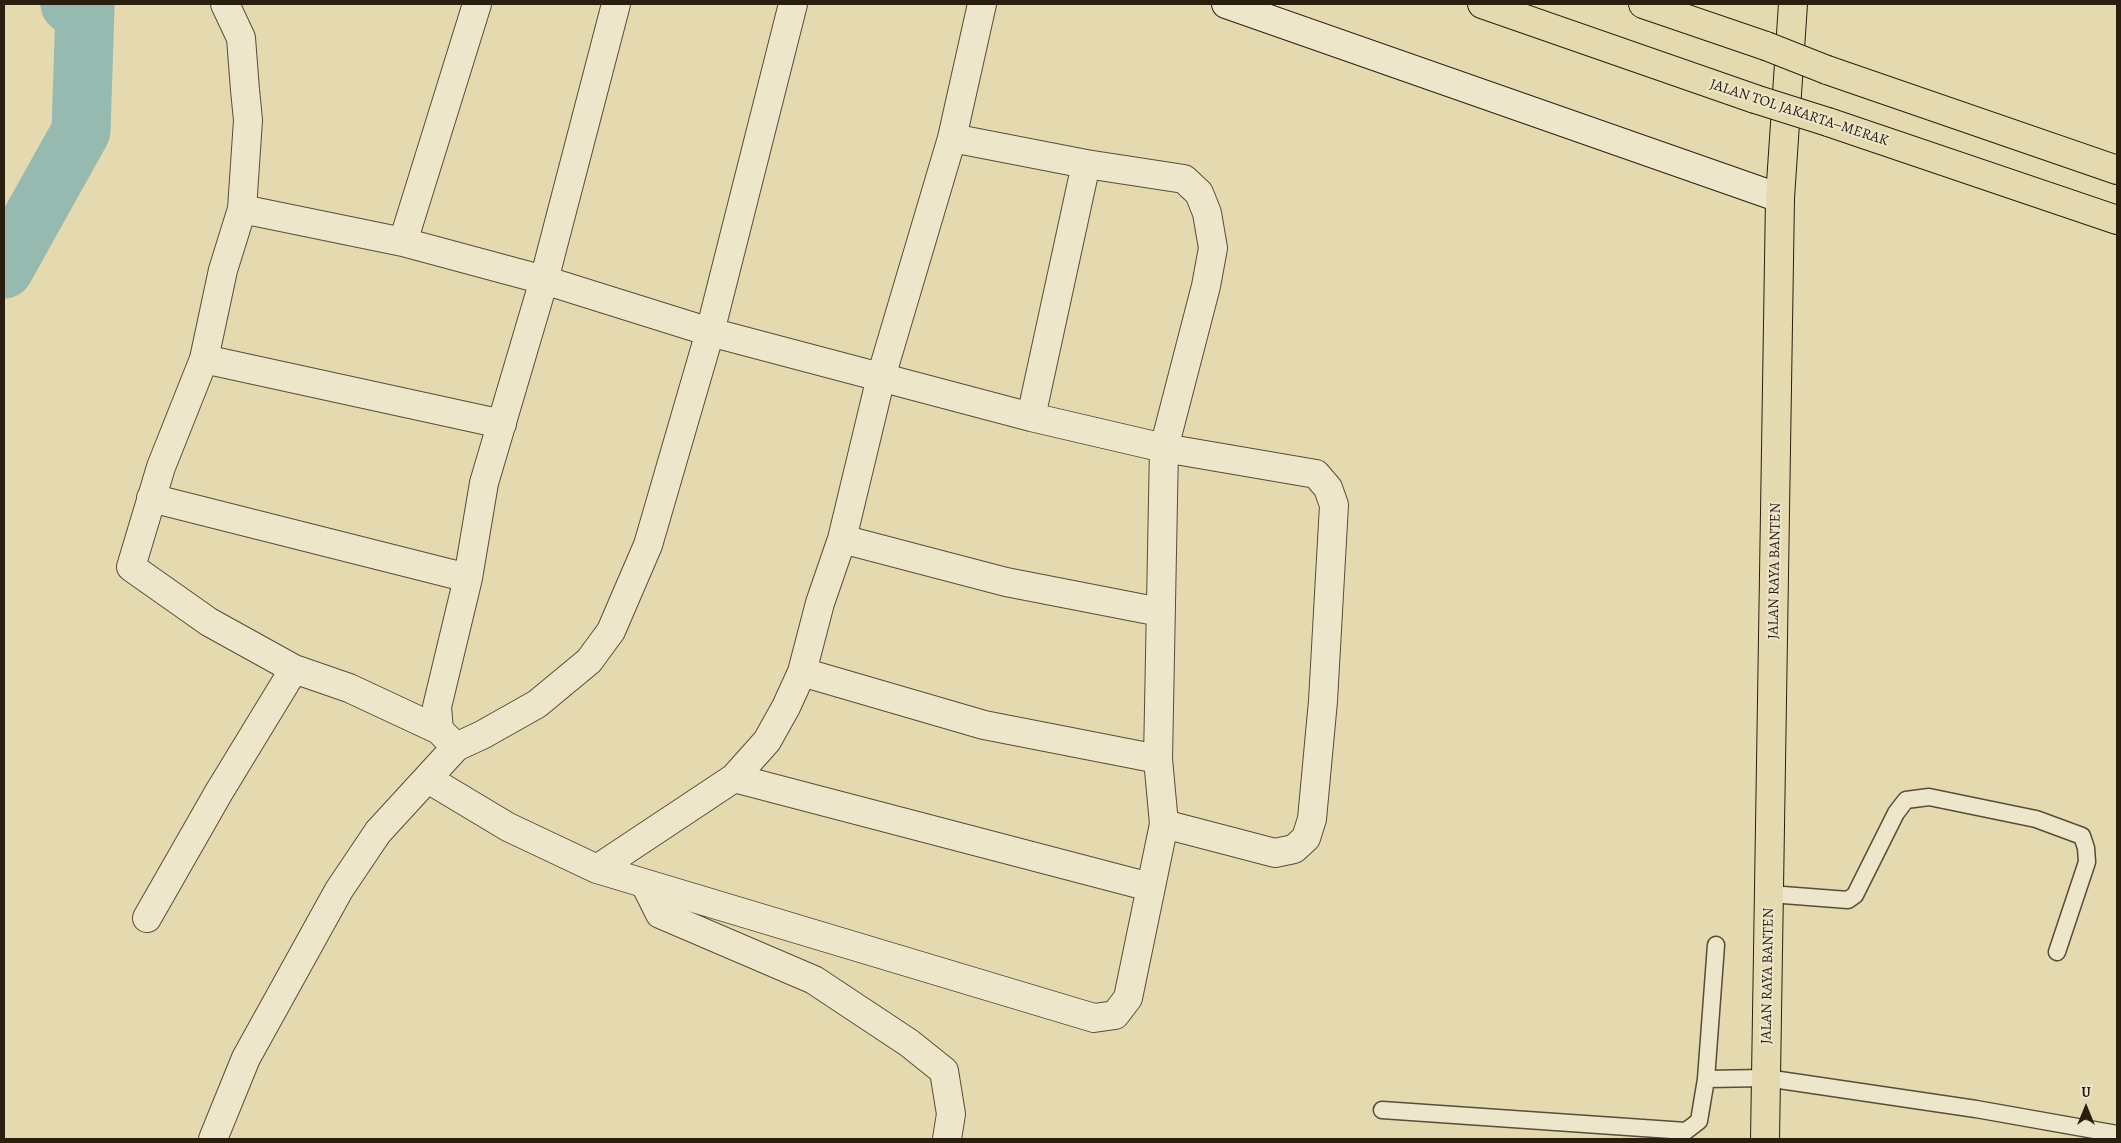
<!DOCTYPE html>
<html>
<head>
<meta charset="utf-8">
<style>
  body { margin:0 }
  #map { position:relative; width:2121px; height:1143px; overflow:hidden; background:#e4d9af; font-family:Alegreya,serif }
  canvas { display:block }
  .frame { position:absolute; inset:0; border:5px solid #2a1e0f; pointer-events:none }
  .north { position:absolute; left:2061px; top:1083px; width:50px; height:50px; -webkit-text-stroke:4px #ede6cb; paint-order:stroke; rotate:0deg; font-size:14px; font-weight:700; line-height:20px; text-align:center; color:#2a1e0f }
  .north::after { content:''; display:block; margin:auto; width:18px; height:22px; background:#2a1e0f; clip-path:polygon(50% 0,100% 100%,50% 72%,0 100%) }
</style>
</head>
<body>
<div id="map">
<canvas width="2121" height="1143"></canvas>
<div class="frame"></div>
<div class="north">U</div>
</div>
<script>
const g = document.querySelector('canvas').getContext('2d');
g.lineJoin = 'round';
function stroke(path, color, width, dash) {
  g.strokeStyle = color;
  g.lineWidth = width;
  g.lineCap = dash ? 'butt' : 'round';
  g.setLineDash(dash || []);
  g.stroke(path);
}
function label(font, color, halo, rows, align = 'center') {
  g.font = font + ' Alegreya,serif';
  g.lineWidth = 4;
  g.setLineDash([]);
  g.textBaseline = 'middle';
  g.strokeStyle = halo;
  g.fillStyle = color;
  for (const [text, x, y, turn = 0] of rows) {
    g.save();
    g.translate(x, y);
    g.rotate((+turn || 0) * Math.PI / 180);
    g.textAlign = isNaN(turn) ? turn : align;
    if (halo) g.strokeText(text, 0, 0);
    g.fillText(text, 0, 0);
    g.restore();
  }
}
stroke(new Path2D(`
  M4,269L81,131L85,8L70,4`), '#96b9b0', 59);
const lane = new Path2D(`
  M1770,894L1848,900L1855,895L1896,813L1906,800L1929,797L2036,819L2082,836L2086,848L2087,862L2057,952
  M1706,1079L1766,1078L1976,1109L2117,1134
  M1382,1110L1686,1131L1699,1121L1706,1079L1716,945`);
const street = new Path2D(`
  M225,4L241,38L245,90L248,120L242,209L223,270L204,359L161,467L131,567L209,622L294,669
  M242,209L403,242L544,280L710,332L1031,417L1164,448L1316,474L1328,488L1334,505L1323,701L1312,819L1306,838L1294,849L1275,853L1164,824
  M403,242L477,4
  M204,359L502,424
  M1031,417L1086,164
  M151,498L468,578
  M842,539L1006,582L1160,612
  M802,672L984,725L1158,759
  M456,747L482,735L537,704L589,661L611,631L648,545L710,332L793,4
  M734,778L1150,887
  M428,779L508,827L597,869L1094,1018L1115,1015L1128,998L1164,824L1158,759L1164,448L1206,286L1213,248L1207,213L1199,193L1184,179L1086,164L952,138
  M597,869L734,778L767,741L786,707L802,672L820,603L842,539L881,377L952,138L982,4
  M645,884L660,914L814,980L909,1043L944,1071L951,1114L947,1139
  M147,918L219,792L294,669L349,688L439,730
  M213,1139L246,1058L339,890L378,832L456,747L439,730L437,707L468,578L484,483L544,280L616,4`);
const secondary = new Path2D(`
  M1226,4L1780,198`);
const primary = new Path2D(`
  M1765,1139L1780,198L1793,4`);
const highway = new Path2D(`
  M1482,4L1755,99
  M1643,4L1766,46
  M1827,70L2117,170
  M1828,122L2117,220`);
stroke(lane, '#584d37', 19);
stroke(street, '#584d37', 30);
stroke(secondary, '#2a1e0f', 30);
stroke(primary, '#2a1e0f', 30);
stroke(highway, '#2a1e0f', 30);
stroke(lane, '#ede6cb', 16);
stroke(street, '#ede6cb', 28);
stroke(secondary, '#ede6cb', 28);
stroke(primary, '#e4d9af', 28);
stroke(highway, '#e4d9af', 28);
const highwayBridge = new Path2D(`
  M1766,46L1827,70
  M1755,99L1828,122`);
stroke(highwayBridge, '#2a1e0f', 30, []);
stroke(highwayBridge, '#e4d9af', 28);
label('15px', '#2a1e0f', '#ede6cb', [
  ["JALAN TOL JAKARTA–MERAK",1799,113,18],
  ["JALAN RAYA BANTEN",1775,571,-89],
  ["JALAN RAYA BANTEN",1768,976,-89]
]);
</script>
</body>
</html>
